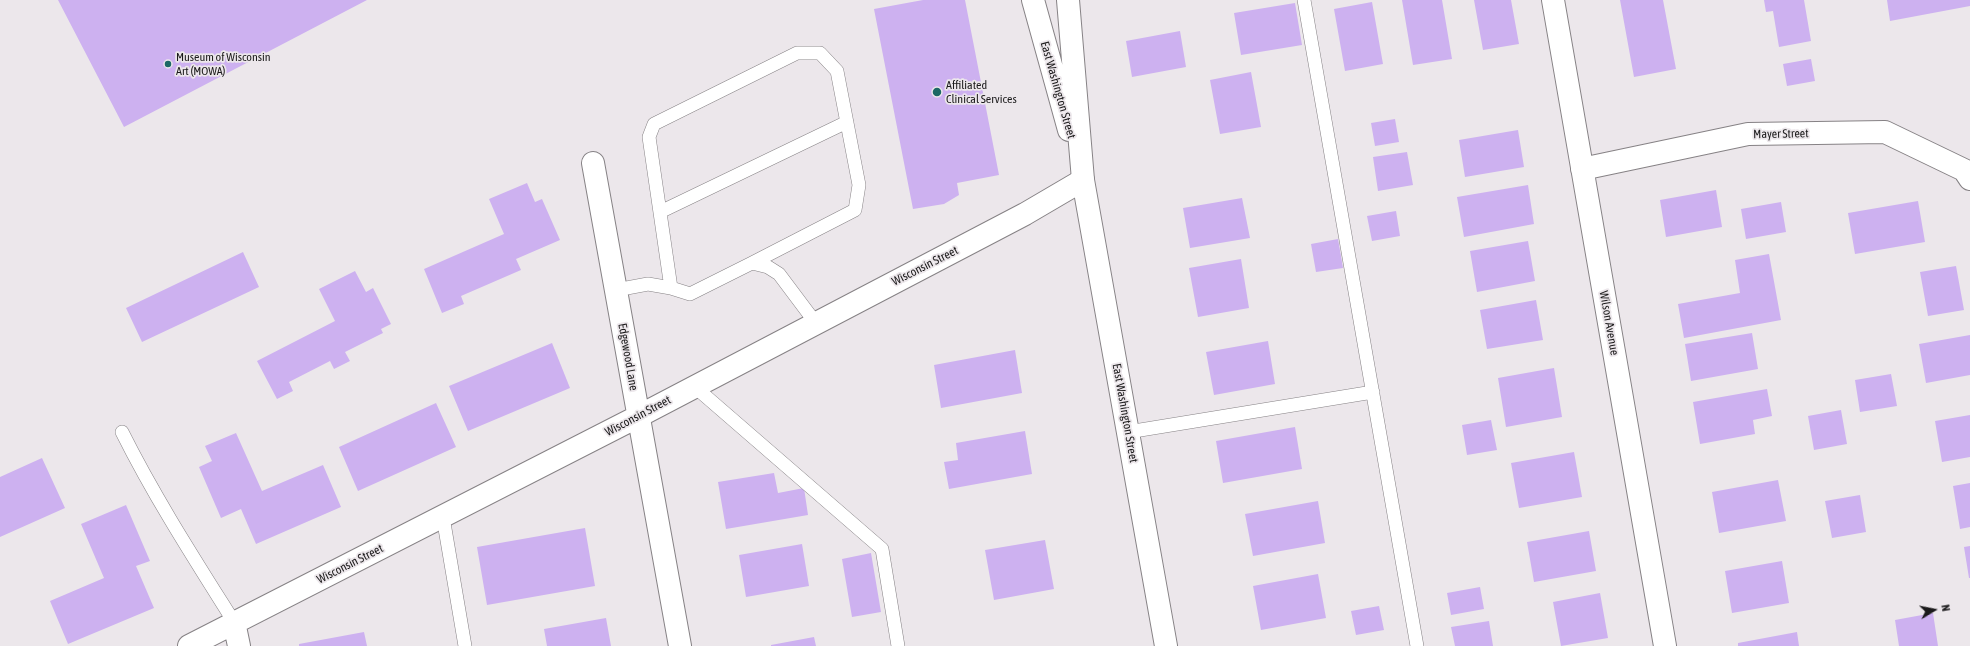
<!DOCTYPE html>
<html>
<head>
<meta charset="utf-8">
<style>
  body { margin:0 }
  #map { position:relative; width:1970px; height:646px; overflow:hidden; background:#ece7eb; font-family:"Asap Condensed",sans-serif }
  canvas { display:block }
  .north { position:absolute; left:1914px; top:590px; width:40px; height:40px; -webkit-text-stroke:3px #ece7eb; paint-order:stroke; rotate:80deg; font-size:11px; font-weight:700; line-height:16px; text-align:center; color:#1b1a1b }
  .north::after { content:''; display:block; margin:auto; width:14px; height:18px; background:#1b1a1b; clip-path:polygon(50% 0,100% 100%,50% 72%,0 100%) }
</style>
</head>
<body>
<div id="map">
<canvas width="1970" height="646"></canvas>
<div class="north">N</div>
</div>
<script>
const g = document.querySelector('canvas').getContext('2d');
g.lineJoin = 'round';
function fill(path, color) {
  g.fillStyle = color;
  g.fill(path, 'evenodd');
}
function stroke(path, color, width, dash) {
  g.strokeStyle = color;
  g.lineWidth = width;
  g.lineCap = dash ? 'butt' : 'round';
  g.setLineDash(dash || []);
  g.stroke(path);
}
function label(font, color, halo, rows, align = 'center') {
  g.font = font + ' "Asap Condensed",sans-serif';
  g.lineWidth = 3.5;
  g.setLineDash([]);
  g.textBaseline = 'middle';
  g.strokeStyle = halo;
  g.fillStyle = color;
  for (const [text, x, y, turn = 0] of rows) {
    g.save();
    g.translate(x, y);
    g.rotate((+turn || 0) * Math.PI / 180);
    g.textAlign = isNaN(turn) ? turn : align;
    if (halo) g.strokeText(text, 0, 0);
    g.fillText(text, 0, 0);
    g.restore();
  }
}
fill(new Path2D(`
  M58,0H367L124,127Z
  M923,0H965L999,175L957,183L959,195L944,204L913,209L874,9Z
  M1402,0H1442L1452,59L1413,65Z
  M1474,0H1511L1519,44L1483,50Z
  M1620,0H1663L1676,69L1634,77Z
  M1764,0H1804L1811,41L1779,47L1773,11L1766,12Z
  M1887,0H1970V6L1890,21Z
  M1372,2L1383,64L1345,71L1334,9Z
  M1295,3L1302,45L1241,55L1234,13Z
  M1180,31L1186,67L1132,77L1126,41Z
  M1811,59L1815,81L1787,86L1783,64Z
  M1251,72L1261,127L1220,134L1210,80Z
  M1395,119L1399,142L1375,146L1371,123Z
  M1518,130L1524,167L1465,177L1459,140Z
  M1407,152L1413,185L1378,191L1373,157Z
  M527,183L535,202L542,199L560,240L516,259L521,270L461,296L464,304L442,313L424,269L504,234L489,199Z
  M1528,185L1534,224L1464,237L1457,197Z
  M1716,190L1722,227L1666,237L1660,200Z
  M1242,198L1250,238L1190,248L1183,208Z
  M1918,201L1925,242L1855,254L1848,213Z
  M1781,202L1786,232L1746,239L1741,209Z
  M1396,211L1400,236L1372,241L1367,216Z
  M1338,239L1343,268L1316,272L1311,244Z
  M1528,241L1535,281L1477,292L1470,251Z
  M243,252L259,287L142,342L126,308Z
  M1769,254L1781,320L1684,338L1678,304L1740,293L1735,260Z
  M1241,259L1249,308L1198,317L1189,268Z
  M1956,266L1964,310L1928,316L1920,272Z
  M355,271L366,292L373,288L391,324L381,329L383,333L345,352L350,361L334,369L330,361L289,382L293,391L277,399L257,361L335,321L319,289Z
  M1536,300L1543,340L1487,349L1480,310Z
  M1752,333L1758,369L1691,381L1685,344Z
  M1970,335V375L1926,383L1919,344Z
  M1268,341L1275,384L1214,395L1206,352Z
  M552,343L570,388L468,431L449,386Z
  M1015,350L1022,393L941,408L934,365Z
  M1554,368L1562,417L1506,427L1498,378Z
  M1891,374L1897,406L1860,412L1855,380Z
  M1767,389L1772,416L1753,420L1755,434L1700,444L1693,402Z
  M436,403L456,447L358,491L339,447Z
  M1841,410L1847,444L1814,450L1808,416Z
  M1970,415V457L1942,462L1935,421Z
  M1491,420L1497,450L1467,455L1462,425Z
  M1295,427L1302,469L1223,483L1216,441Z
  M1025,431L1032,474L949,489L944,462L958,460L956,443Z
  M236,433L262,491L323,465L341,507L256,544L241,509L221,518L199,467L212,461L205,446Z
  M1574,452L1582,497L1519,508L1511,463Z
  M42,458L65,508L0,537V477Z
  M774,473L778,493L804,488L808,515L726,529L718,482Z
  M1778,480L1786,521L1719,533L1712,492Z
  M1970,483V527L1960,529L1953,486Z
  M1860,495L1866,532L1832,538L1825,501Z
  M1318,501L1325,543L1253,556L1245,514Z
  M126,505L150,561L136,566L154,608L68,644L50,601L104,578L81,524Z
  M585,528L595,586L487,605L477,547Z
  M1589,531L1596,571L1534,582L1527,542Z
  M1045,540L1054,589L994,600L985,550Z
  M802,544L809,586L746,597L739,555Z
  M1970,546V578H1969L1964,547Z
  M871,553L881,612L852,617L842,559Z
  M1782,561L1789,603L1732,613L1725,571Z
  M1318,574L1326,618L1261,630L1253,586Z
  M1480,587L1484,609L1451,615L1447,593Z
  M1600,593L1608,638L1561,646L1553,602Z
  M1379,606L1384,630L1356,635L1351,611Z
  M1933,613L1938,646H1899L1895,620Z
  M606,618L611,646H547L544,629Z
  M1489,621L1493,646H1455L1451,627Z
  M364,632L367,646H299V644Z
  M1797,632L1799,646H1738V643Z
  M814,637L816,646H771V645Z`), '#cdb1f0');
const lane = new Path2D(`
  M1304,0L1417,646
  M660,212L847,122
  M671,288L649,137L654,124L797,53H820L837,71L859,185L855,210L752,263
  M616,290L648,284L671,288L690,294L752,263L768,267L779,274L815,322
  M695,387L882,549L898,646
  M122,432C155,498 195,560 234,622
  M1128,432L1373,392
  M443,517L465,646`);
const street = new Path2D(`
  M1553,0L1665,646
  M593,163L680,646
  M1582,169L1748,134L1885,132L1964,170L1970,179
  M234,622L239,646
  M189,646L639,416L1025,214L1083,180`);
const primary = new Path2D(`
  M1033,0L1069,130
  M1068,0L1083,180L1166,646`);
stroke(lane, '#868285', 14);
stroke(street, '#868285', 24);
stroke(primary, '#868285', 24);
stroke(lane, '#fff', 13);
stroke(street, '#fff', 22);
stroke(primary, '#fff', 22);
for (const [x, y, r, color] of [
  [168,64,4,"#1c6865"],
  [937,92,5,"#1c6865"]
]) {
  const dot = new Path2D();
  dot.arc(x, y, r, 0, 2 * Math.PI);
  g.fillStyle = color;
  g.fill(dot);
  stroke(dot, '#ece7eb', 1.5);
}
label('12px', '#1b1a1b', '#ece7eb', [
  ["Museum of Wisconsin",176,57],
  ["Art (MOWA)",176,71],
  ["Affiliated",946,85],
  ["Clinical Services",946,99]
], 'left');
label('12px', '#1b1a1b', '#ece7eb', [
  ["East Washington Street",1058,90,74],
  ["Mayer Street",1781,134,-1],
  ["Wisconsin Street",925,266,-27],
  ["Wilson Avenue",1609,323,80],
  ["Edgewood Lane",628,357,80],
  ["East Washington Street",1125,413,80],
  ["Wisconsin Street",638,416,-28],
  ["Wisconsin Street",350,564,-27]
]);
</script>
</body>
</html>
